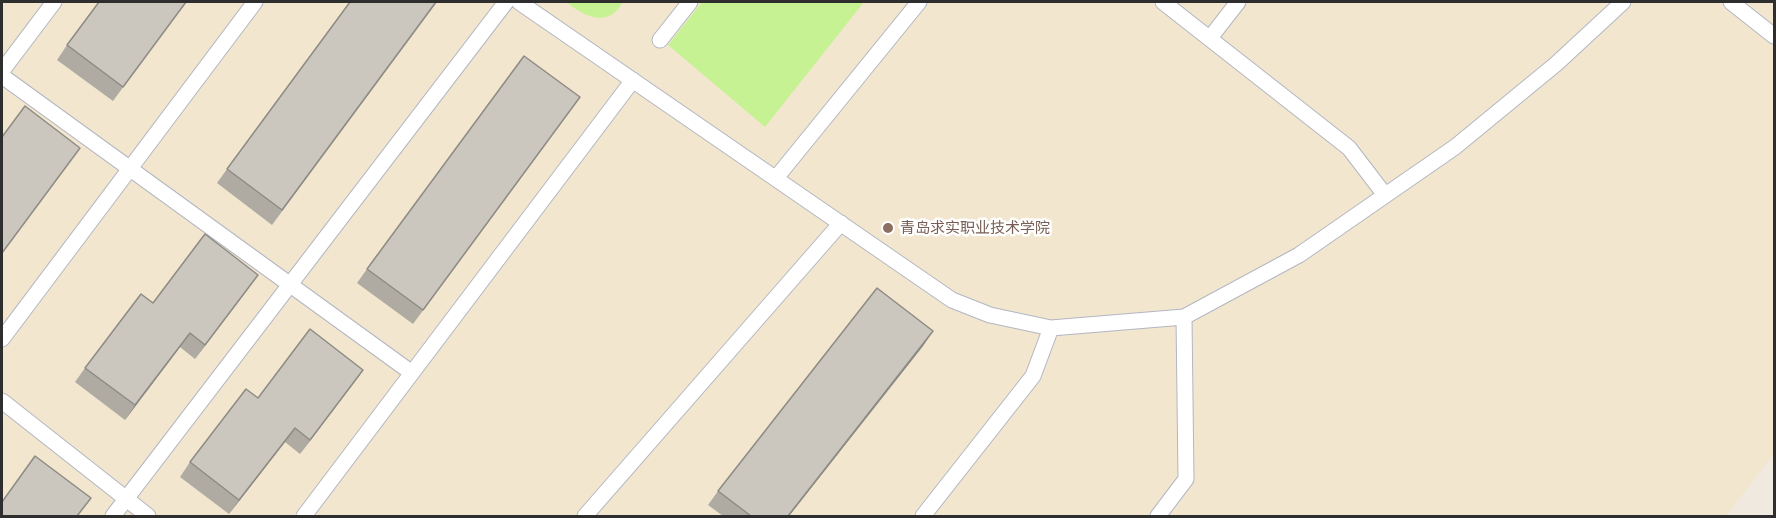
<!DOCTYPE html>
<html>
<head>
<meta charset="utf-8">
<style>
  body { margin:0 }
  #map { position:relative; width:1776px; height:518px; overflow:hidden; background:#f0e9e0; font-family:Inter,sans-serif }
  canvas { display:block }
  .frame { position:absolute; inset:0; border:3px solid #2e2e2e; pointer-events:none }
</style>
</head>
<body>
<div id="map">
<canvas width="1776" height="518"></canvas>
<div class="frame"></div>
</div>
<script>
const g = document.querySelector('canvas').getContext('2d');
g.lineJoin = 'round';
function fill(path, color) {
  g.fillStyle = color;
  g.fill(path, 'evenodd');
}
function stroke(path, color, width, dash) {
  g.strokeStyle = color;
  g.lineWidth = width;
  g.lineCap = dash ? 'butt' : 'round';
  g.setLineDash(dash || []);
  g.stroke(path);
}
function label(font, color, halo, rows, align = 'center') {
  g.font = font + ' Inter,"Noto Sans SC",sans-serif';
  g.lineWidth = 5;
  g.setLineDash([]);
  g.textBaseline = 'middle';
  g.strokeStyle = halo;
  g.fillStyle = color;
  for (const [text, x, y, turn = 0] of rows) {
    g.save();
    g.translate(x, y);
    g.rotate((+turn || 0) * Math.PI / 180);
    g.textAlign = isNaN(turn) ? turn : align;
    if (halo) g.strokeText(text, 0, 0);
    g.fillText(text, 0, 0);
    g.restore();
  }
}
fill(new Path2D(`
  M2,2H1774V454L1726,516H2Z`), '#f2e7ce');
fill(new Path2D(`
  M566,2H623C621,5 618,10 614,13C598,25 579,12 566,2Z
  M702,2H864L765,127L668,45Z`), '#c7f294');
const lane = new Path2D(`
  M519,2L952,300L990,315L1051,328L1184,317L1299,255L1455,147L1556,64L1623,2
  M1163,2L1349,148L1385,195
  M1731,2L1774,36
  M1210,38L1238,2
  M660,40L690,2
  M2,71L54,2
  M2,76L412,373
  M776,178L919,2
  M2,339L255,2
  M2,401L148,516
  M113,516L506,2
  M304,516L633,80
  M585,516L841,223
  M923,516L1033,376L1051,328
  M1158,516L1186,479L1184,317`);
stroke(lane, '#b3b6c2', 17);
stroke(lane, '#fff', 15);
fill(new Path2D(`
  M186,2L113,101L57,60L67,45Z
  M437,2L272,225L217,183L227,169Z
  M570,111L413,324L357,283L367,269Z
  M258,275L195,359L180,347L125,420L75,382L85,368L153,303Z
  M933,331L923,346L789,516H723L708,505L718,491Z
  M363,370L300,454L285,442L229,514L180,477L190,462L258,398Z`), '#afaba3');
fill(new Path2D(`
  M258,275L248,289L195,359L205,345Z
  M933,331L923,346L789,516H788Z
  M190,333L180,347L125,420L135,405Z
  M363,370L353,384L300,454L310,440Z
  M295,428L285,442L229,514L239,500Z`), '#8e8b85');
const building = new Path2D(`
  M99,2H186L123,87L67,45Z
  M350,2H436L282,210L227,169Z
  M524,56L580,97L423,310L367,269Z
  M25,106L80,148L2,253V137Z
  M205,234L258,275L205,345L190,333L135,405L85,368L141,294L153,303Z
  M877,288L933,331L788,516H751L718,491Z
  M310,329L363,370L310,440L295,428L239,500L190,462L246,389L258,398Z
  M35,456L91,498L77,516H2V502Z`);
fill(building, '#cbc7be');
stroke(building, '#8e8b85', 1.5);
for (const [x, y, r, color] of [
  [888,228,6,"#8d6e63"]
]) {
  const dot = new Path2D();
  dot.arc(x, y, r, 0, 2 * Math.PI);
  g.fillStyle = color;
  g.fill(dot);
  stroke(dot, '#fff', 2);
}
label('15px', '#785e54', '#fff', [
  ["青岛求实职业技术学院",900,228]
], 'left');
</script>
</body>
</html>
